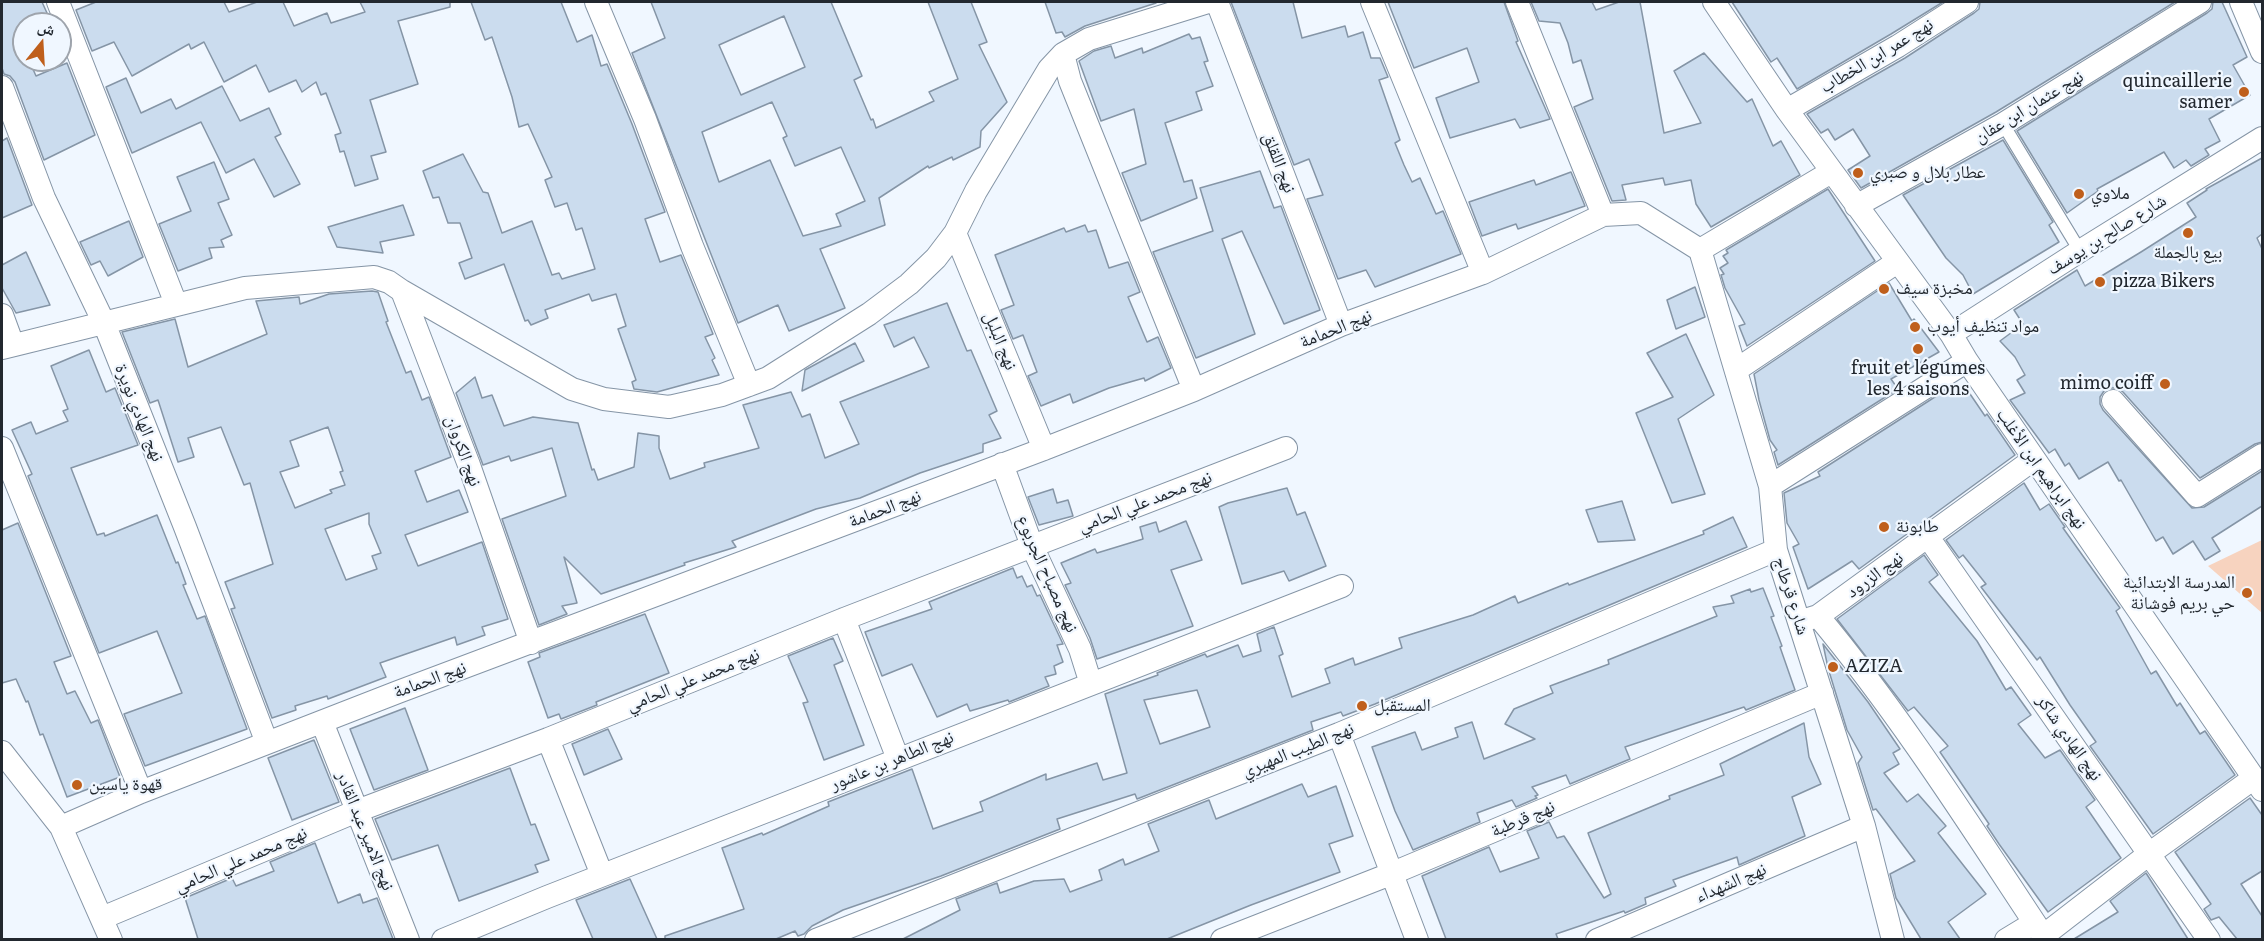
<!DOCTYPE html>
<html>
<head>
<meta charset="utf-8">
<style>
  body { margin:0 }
  #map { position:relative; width:2264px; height:941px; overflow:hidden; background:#f0f7ff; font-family:Literata,"Noto Naskh Arabic",serif }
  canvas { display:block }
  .frame { position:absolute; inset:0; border:3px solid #22282f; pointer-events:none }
  .north { position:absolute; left:12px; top:12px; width:60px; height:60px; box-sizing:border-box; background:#f0f7ff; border:2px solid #9ea4ac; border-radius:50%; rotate:18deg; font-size:16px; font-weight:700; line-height:24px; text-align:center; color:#22282f }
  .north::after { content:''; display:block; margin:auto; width:21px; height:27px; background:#bf5f1c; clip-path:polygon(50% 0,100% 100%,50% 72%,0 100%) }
</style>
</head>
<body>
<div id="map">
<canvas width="2264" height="941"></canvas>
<div class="frame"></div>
<div class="north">ش</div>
</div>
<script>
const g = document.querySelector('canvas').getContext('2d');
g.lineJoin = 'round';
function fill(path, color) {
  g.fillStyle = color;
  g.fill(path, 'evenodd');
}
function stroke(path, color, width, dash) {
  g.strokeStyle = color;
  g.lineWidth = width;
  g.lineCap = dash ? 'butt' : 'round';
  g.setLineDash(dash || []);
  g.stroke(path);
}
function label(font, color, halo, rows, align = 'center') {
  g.font = font + ' Literata,"Noto Naskh Arabic",serif';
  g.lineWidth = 4.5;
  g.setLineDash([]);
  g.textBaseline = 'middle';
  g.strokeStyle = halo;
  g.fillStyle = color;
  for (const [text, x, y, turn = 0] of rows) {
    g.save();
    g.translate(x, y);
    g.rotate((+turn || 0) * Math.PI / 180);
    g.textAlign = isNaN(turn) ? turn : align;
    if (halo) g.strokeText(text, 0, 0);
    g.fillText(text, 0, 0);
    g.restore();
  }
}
fill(new Path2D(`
  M2262,540V613L2208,566Z`), '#f7d3bf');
const building = new Path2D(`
  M2,2H42L52,24H24V29L16,33L24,50V60H29L36,76L67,63L95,135L44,160L15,82L10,76L4,74L2,68Z
  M96,2H224L229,12L257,2H283L294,26L327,13L331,23L365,12L360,2H450V7L398,21L418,84L370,100L386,152L371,156L378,179L355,186L344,151L340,152L335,135L341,133L326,93L321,95L316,82L302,92L296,80L269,92L256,65L224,82L204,42L191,49L189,44L132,76L114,42L92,51L76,10Z
  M471,2H561L577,42L592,35L601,66L607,64L632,124L665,212L645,219L660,262L681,255L713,334L705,337L715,358L712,360L719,375L657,392L634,389L632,382L636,380L618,329L626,326L616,294L592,301L589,294L545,310L548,318L531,325L528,320L525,321L504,264L465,279L459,263L472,258L460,223H448L439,197L433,198L423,171L463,154L483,192L488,193L502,233L532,221L552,275L559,273L562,279L595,269L582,228L576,230L567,203L555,207L545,180L552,177L528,124L519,127L512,97L492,37L485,40Z
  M651,2H831L862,76L854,80L871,120L873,119L876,128L934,101L929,92L958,79L928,2H971L987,42L979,45L1007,102L981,131L980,147L953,160L952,157L929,168L928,166L879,198L885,225L820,249L845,308L789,331L778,305L738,323L632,53L665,38ZM784,16L805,67L741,95L719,45ZM772,102L787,136L783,138L795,166L841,147L865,201L836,214L841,226L803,236L770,160L719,182L702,132Z
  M1045,2H1156V3L1085,26L1065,37L1062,32L1056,33Z
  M1231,2H1293L1302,38L1345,26L1348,37L1363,32L1371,58H1380L1388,77L1379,80L1400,140L1395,143L1404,165L1412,182L1420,178L1436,214L1443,211L1461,254L1375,287L1366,270L1338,279L1307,199L1323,195L1309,159L1294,165Z
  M1388,2H1504L1518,41L1516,42L1550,119L1520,128L1515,119L1450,138L1436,98L1479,82L1467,48L1414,68Z
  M1531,2H1592L1596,10L1619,2H1640L1664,133L1701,123L1674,71L1704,53L1747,102L1752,99L1773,146L1781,141L1800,175L1711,227L1696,204L1691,180L1665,185L1663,178L1622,185L1626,200L1612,201L1574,107L1593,99L1581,60L1573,63L1568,43L1560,23L1539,21Z
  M1732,2H1943L1891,34L1797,89L1777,58L1771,62Z
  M1980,2H2175L1996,112L1861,188L1848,170L1870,156L1853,129L1835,140L1828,129L1821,133L1807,114L1905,58L1974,13L1979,9Z
  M2213,2H2222L2247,57L2233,65L2250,95L2209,119L2220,141L2205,149L2209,155L2191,166L2186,160L2174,168L2164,152L2097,189L2098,191L2067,213L2017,131L2207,13L2212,9Z
  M1189,34L1192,39L1200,37L1208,61L1204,62L1213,86L1196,92L1202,110L1165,123L1184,182L1192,180L1197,198L1141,221L1122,173L1146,164L1134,109L1101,121L1079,61L1094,51L1111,46L1115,58L1142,48L1143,53Z
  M126,78L141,113L171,99L176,109L222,86L240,121L269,108L281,134L275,137L300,184L274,197L254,159L226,173L201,122L132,153L106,87Z
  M7,138L32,205L2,218V141Z
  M2003,140L2053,222L2049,225L2059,242L1973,294L1963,275L1946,258L1903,195Z
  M2262,158V234L2257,238L2262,249V442L2255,444L2200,478L2123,392L2117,388H2110L2104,391L2100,397V404L2103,410L2192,508L2204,507L2262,471V506L2212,538L2220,551L2205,560L2193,541L2173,554L2163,537L2156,541L2121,480L2119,481L2108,462L2079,479L2069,463L2065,466L2055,449L2049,453L2010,400L2025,393L2017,380L2025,375L2015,357L2000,341L2023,324L2014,310L2077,270L2085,286L2141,252L2196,217L2187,203L2207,190L2206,189Z
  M214,162L229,199L218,203L232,235L221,240L224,247L209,248L212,258L178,271L159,224L191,211L177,177Z
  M1260,171L1274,208L1281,206L1320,310L1284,324L1242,231L1222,239L1255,334L1196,358L1153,252L1213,231L1200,188Z
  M1571,172L1585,206L1518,229L1516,224L1482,236L1469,202L1534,180L1536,185Z
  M1828,189L1875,261L1747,346L1739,326L1745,324L1725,288L1721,275L1724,274L1720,268L1728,263L1723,256L1728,253L1726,250Z
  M403,205L414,235L380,242L383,253L337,247L328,227Z
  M129,221L143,257L108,276L100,261L91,265L80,242Z
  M1085,225L1088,232L1096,230L1109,268L1128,262L1140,292L1128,297L1147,342L1158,337L1171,368L1145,381L1144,378L1109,388L1073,403L1070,394L1041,406L1028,376L1037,372L1023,335L1013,339L1001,310L1014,305L995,255L1064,228L1066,232Z
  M26,252L50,305L16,313L2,288V265Z
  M1889,283L1912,321L1914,319L1939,352L1891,379L1898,389L1778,465L1774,452L1777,450L1770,440L1759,400L1754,374Z
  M1695,287L1705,317L1676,329L1667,300Z
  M372,291L378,292L388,321L386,322L406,373L411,371L422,400L429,397L451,457L415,471L427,502L459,490L468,512L405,535L418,566L482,542L508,619L482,627L485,635L457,645L455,637L380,663L386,677L328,699L327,696L295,706L296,710L272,718L231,609L235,608L225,582L273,564L250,483L244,485L221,427L188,438L194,457L178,462L158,400L150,403L122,332L175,319L188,367L267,334L256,301L299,297L300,304L329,294ZM328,427L343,471L340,472L345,485L330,490L332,493L295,508L280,472L299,466L290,441ZM369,513V524L381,553L372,556L377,569L346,580L325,529Z
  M947,303L967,351L971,350L997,411L989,415L1001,438L983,444V452L920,473L860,498L816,509L732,541L736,547L684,563L685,565L601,594L564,557L577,603L562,606L567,614L539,625L502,519L566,496L552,448L511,461L509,456L483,465L456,393L475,377L482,398L492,395L504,426L533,417L578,423L592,470L594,469L598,480L634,467L638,433L659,436V448L670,479L705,467L704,463L759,448L743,405L791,392L802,417L810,414L825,458L859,444L840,402L929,367L914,337L894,347L884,325Z
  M1686,334L1714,395L1678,419L1705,494L1672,503L1636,413L1673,397L1647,353Z
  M855,343L864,361L802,391L805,370Z
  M89,350L106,392L115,388L138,445L71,468L97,535L104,533L105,536L157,515L176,563L178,562L186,584L183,585L197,619L205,616L247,729L145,766L124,714L182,693L157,631L99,653L28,476L32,474L12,430L31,422L36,434L68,421L63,411L68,409L51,366Z
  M1952,386L1959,395L1968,391L1985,416L1987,414L2015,455L1859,569L1852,561L1808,589L1793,547L1799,544L1787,523L1784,493L1820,476L1818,472Z
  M2024,483L2040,510L2049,504L2065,527L2063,528L2120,608L2116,611L2151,674L2156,671L2177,706L2180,703L2200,734L2205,731L2235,775L2153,834L2090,746L2096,742L2070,705L2040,657L2037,660L1981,587L1986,584L1963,555L1959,558L1946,540Z
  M1287,488L1297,515L1305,512L1326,566L1289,581L1284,571L1242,584L1219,507L1228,503Z
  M1053,489L1057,503L1068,500L1073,516L1039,525L1028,497Z
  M1622,501L1635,540L1598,542L1586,510Z
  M1733,517L1747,547L1375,704L1343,716L1341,712L1311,722L1313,730L1137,799L1135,794L1057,819L1060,829L941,876L843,910L812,926L804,934L798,936L795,931L776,939H665V936L744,909L722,848L762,833L763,835L829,806L828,802L912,769L933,829L983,811L980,802L1046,774V780L1097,763L1103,780L1127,773L1105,694L1158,675L1157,673L1205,654L1207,657L1238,645L1243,657L1261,651L1257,634L1274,627L1283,654L1279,656L1292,697L1330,683L1325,669L1353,658L1355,665L1402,648L1399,638L1473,615L1515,596L1518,603L1568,583L1569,585L1704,534L1703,531ZM1197,690L1210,727L1160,744L1144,700Z
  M1186,521L1202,560L1171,570L1193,626L1097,659L1090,638L1065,585L1071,583L1061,563L1095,549L1097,553L1143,539L1140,527L1156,522L1159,532Z
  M18,523L71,656L54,662L67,694L75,691L91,723L98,720L120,777L67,797L43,734L40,735L28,701L26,702L16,679L2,683V530Z
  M1924,555L1938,575L1929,582L1977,641L2006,690L2011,687L2031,715L2018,724L2045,758L2060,750L2095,800L2086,807L2121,858L2048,912L1999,844L1987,826L1989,824L1940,752L1948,746L1914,707L1908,711L1837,619Z
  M1013,568L1017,578L1022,576L1027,587L1032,585L1037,596L1040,595L1063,644L1057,645L1063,662L1054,666L1056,674L1045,677L1049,686L1009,702L1008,700L970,711L967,704L937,717L912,664L882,676L865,632L932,609L929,602Z
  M1763,588L1774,616L1771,617L1782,646L1780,647L1795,690L1746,710L1744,707L1625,747L1630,759L1570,784L1566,775L1532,787L1538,795L1535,796L1537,798L1516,807L1512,800L1477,813L1480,822L1413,850L1395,811L1372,747L1415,732L1422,750L1458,737L1455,728L1472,722L1484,759L1535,739L1505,724L1514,709L1553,693L1550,686L1609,664L1608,660L1717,616L1713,607L1734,603L1731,596L1750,589L1751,592Z
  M645,614L669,673L596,702L597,705L561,719L559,714L548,718L528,662L540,657L539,653Z
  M833,638L843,661L834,665L864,745L824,760L803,703L808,702L788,656Z
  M1823,644L1868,702L1900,749L1893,753L1899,764L1884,773L1907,802L1918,794L1946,826L1938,833L1986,894L1948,922L1960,939H1921L1896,898L1890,874L1915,861L1876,809L1873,810L1858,763L1862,757L1847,730L1828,668Z
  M405,708L428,770L374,790L350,729Z
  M1804,723L1809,757L1821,784L1792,797L1805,836L1739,865L1737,857L1673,880L1676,886L1645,898L1646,904L1625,913L1624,911L1556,934L1558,939H1446L1422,876L1489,847L1500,872L1539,858L1527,831L1549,822L1557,838L1564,836L1604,898L1611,894L1588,833L1670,799L1669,796L1724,775L1720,764Z
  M608,729L622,759L584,775L572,744Z
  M314,740L339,802L292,820L268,758Z
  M510,768L531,825L535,824L549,860L535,865L538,872L459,901L438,845L392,860L375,819Z
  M1302,784L1308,797L1336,786L1353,836L1329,844L1340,872L1251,905L1167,939H903L960,910L956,899L997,883L1000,893L1034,881L1064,879L1070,892L1102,880L1099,870L1123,859L1125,865L1159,851L1148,824L1209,800L1216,819Z
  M2250,798L2262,815V871L2241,884L2262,916V939H2237L2219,917L2211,920L2204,909L2211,904L2175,852Z
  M315,843L338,903L360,894L363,903L377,898L393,939H198L185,898L232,878L236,886L274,871L270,862Z
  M2146,873L2188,939H2074L2118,912L2110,901Z
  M630,879L657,939H593L576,900Z`);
fill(building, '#cbdcee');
stroke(building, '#8595a6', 1.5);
const lane = new Path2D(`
  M2003,124L2080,251`);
const street = new Path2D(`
  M58,2L176,304
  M596,2L645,119L692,246L749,385
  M1217,2L1341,325
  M1372,2L1483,273
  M1517,2L1603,215
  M1714,2L1787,110L1951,334L1967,361L2262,790
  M2241,2L2262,52
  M2,87L44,198L104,323L185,527L267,743
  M1787,110L1898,46L1967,2
  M1856,206L2003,124L2200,2
  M955,233L1044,449
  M1700,250L1770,486L1776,550L1864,826L1893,940
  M1700,250L1831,172
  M402,291L572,389L604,399L669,407L722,395L768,378L869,314L909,284L936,258L955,233L976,191L1049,69L1063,54
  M2,315L13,345
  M1951,334L2080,251L2262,138
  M2,348L245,288L374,277L389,282L402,291L469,465L531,643
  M1736,370L1897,262
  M1194,390L1070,81L1063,54L1089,39L1208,2
  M2113,401L2197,496L2262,455
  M2,448L141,792
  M1002,464L1032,546L1080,649L1091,684
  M1770,486L1967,361
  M1928,537L2209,940
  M1818,616C1902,717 1973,830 2046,940
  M844,619L898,759
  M1805,620L1818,616L2034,459
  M322,722L408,940
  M1339,734L1417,940
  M548,739L602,875
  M2,752L61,827L111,940
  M61,827L141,792L398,692L1044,449L1194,390L1341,325L1483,273L1603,215L1641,213L1700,250
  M102,918L357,811L548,739L844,619L1286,448
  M2043,936L2149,854L2254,778
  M443,940L547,897L1342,586
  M816,940L1339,734L1776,550
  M1222,940L1393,873L1822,693
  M1597,940L1864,826
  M2006,940L2034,923`);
stroke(lane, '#8595a6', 14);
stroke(street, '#8595a6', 24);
stroke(lane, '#fff', 12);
stroke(street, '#fff', 22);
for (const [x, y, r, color] of [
  [2244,92,6,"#bf5f1c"],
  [1858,173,6,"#bf5f1c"],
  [2079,194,6,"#bf5f1c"],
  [2188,233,6,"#bf5f1c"],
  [2100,282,6,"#bf5f1c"],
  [1884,289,6,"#bf5f1c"],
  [1915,327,6,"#bf5f1c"],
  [1918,349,6,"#bf5f1c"],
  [2165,384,6,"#bf5f1c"],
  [1884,527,6,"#bf5f1c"],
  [2247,593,6,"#bf5f1c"],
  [1833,667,6,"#bf5f1c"],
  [1362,706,6,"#bf5f1c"],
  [77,785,6,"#bf5f1c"]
]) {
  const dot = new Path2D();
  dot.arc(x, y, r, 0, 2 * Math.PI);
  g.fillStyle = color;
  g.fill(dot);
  stroke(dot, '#f0f7ff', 2);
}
label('18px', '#22282f', '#f0f7ff', [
  ["نهج عمر ابن الخطاب",1877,56,-31],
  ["نهج عثمان ابن عفان",2029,107,-31],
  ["نهج اللقلق",1279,163,69],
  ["شارع صالح بن يوسف",2107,235,-32],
  ["نهج الحمامة",1336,329,-22],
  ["نهج البلبل",1000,341,68],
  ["نهج الهادي نويرة",139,413,68],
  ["نهج الكروان",463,451,70],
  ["نهج ابراهيم ابن الأغلب",2041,469,55],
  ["نهج محمد علي الحامي",1145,502,-21],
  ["نهج الحمامة",885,509,-21],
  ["نهج مصباح الجربوع",1047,574,66],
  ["نهج الزرود",1875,575,-36],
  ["شارع قرطاج",1791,596,72],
  ["نهج الحمامة",430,680,-20],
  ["نهج محمد علي الحامي",693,680,-22],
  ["نهج الهادي شاكر",2069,738,55],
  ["نهج الطيب المهيري",1298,750,-22],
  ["نهج الطاهر بن عاشور",892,761,-22],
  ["نهج قرطبة",1523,819,-23],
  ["نهج الامير عبد القادر",365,831,68],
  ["نهج محمد علي الحامي",241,860,-23],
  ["نهج الشهداء",1731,883,-23]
]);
label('18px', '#22282f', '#f0f7ff', [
  ["quincaillerie",2232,82,"right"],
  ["samer",2232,103,"right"],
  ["عطار بلال و صبري",1870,173],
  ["ملاوي",2091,194],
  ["بيع بالجملة",2188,253,"center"],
  ["pizza Bikers",2112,282],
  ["مخبزة سيف",1896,289],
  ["مواد تنظيف أيوب",1927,327],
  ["fruit et légumes",1918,369,"center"],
  ["les 4 saisons",1918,390,"center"],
  ["mimo coiff",2153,384,"right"],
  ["طابونة",1896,527],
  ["المدرسة الابتدائية",2235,583,"right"],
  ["حي بريم فوشانة",2235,604,"right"],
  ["AZIZA",1845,667],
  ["المستقبل",1374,706],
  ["قهوة ياسين",89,785]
], 'left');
</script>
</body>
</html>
